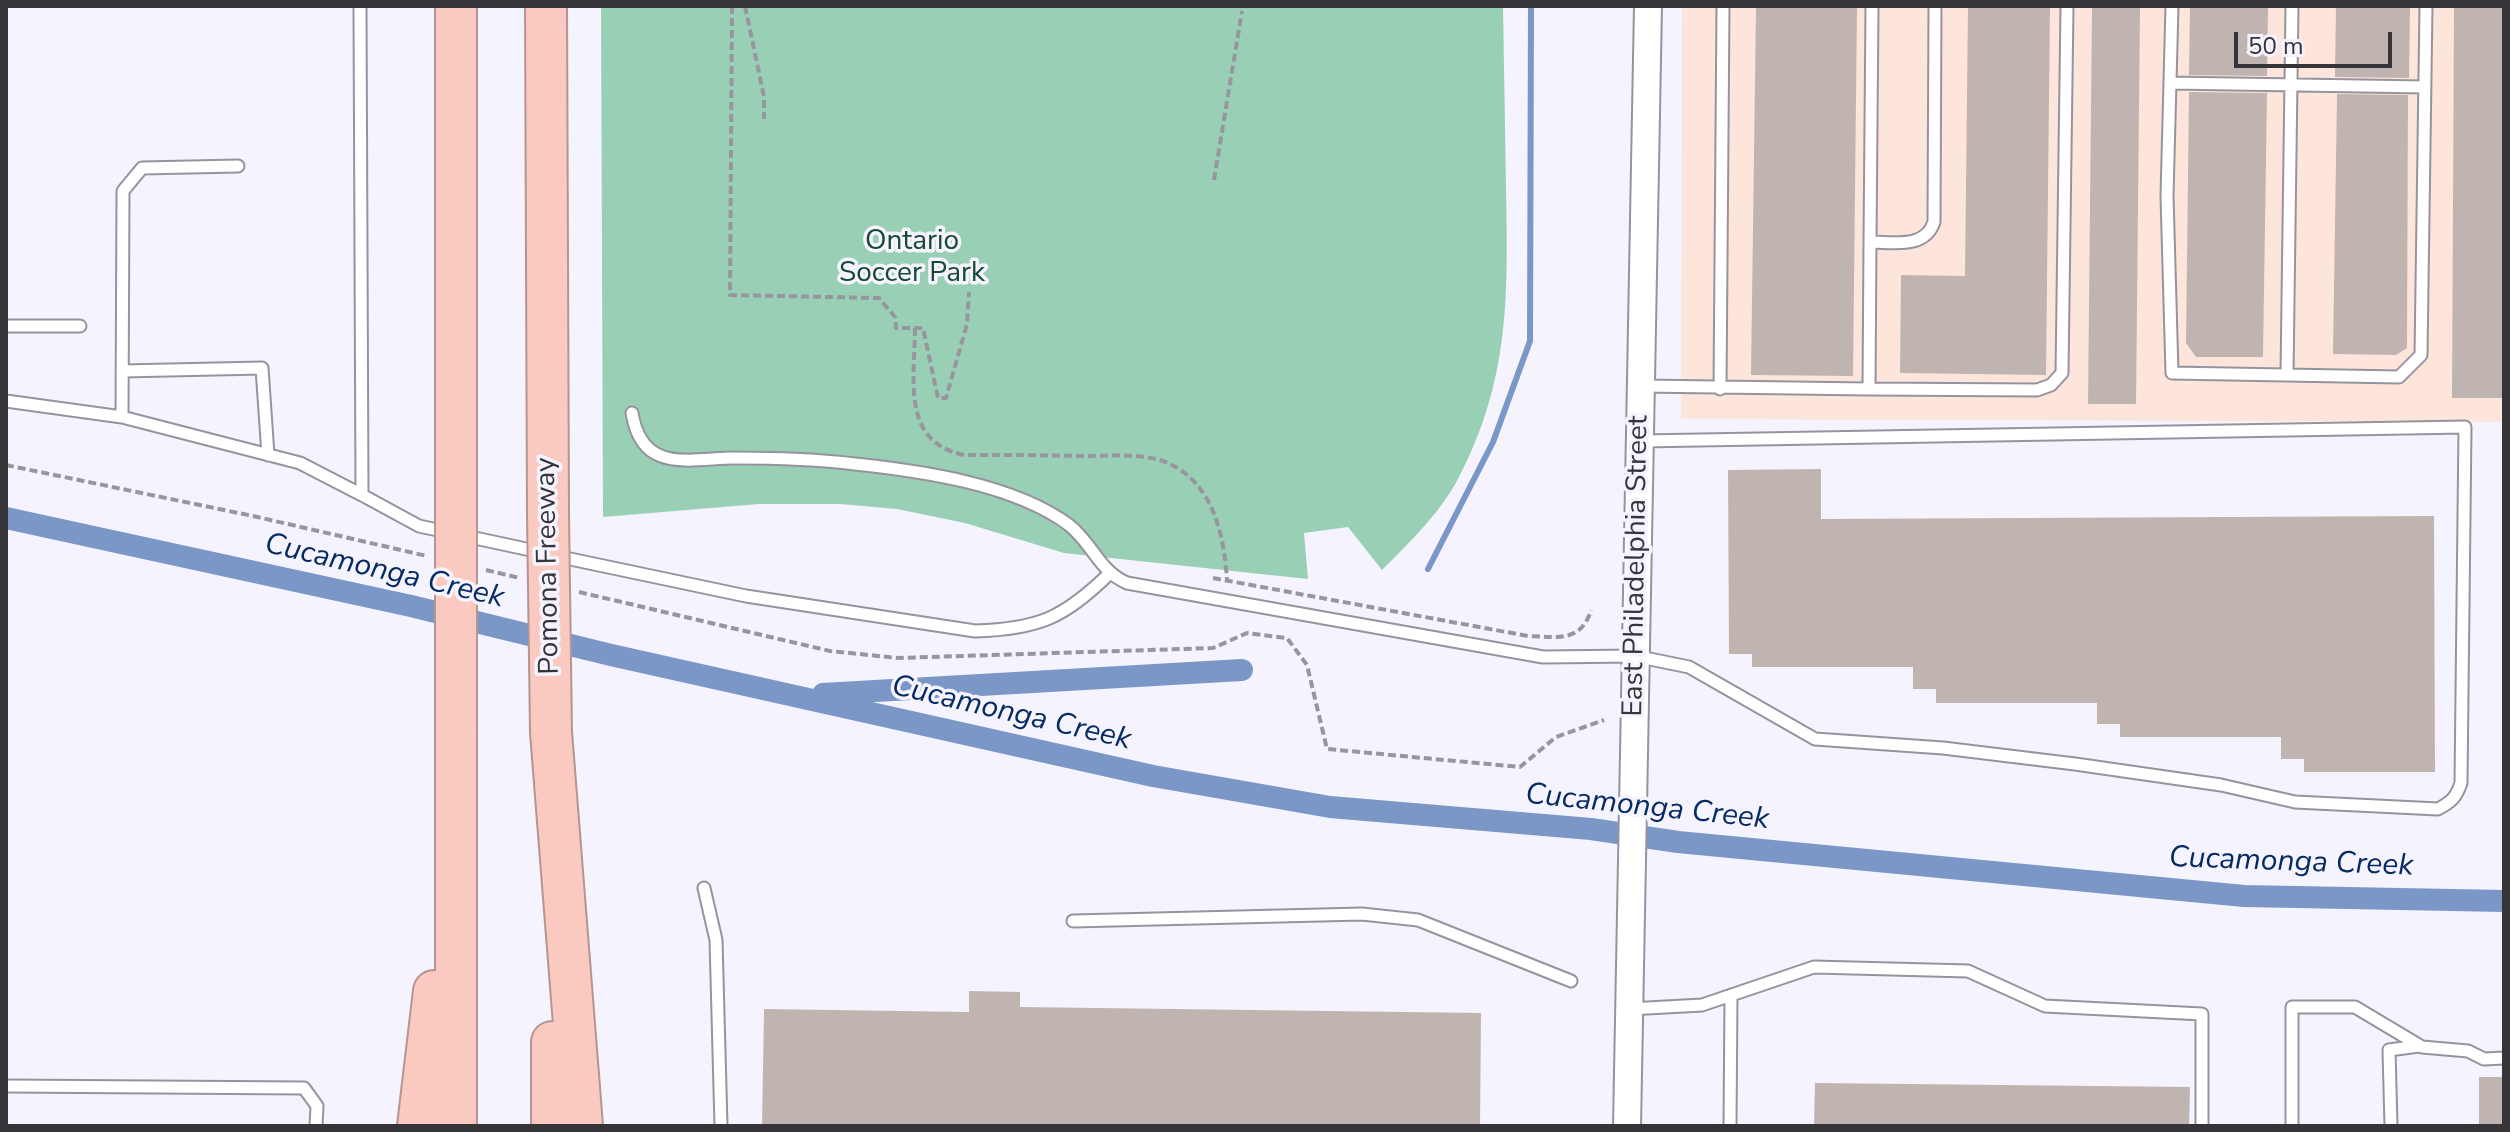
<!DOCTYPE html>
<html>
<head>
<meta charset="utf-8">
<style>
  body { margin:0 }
  #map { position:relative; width:2510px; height:1132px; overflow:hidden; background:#f5f3fe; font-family:"Nunito Sans",sans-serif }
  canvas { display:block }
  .frame { position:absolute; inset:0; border:8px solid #353539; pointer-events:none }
  .scale { position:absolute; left:2234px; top:32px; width:158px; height:36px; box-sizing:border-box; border:4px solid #353539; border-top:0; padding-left:10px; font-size:24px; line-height:28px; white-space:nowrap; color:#353539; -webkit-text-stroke:6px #f5f3fe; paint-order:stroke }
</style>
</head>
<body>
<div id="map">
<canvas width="2510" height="1132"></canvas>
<div class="frame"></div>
<div class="scale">50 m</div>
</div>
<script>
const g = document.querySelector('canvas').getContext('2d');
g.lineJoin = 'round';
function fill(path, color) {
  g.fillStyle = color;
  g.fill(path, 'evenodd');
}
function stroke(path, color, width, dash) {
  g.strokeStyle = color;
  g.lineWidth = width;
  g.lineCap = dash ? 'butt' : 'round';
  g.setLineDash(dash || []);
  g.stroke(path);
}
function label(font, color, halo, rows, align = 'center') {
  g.font = font + ' "Nunito Sans",sans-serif';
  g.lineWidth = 7;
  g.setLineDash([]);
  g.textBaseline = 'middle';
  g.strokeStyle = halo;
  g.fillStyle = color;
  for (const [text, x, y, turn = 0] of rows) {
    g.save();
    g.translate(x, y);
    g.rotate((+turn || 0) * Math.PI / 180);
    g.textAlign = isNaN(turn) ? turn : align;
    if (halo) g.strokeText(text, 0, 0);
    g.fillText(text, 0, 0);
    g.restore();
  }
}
fill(new Path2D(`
  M1682,6H2504V422L1681,419Z`), '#fde5db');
fill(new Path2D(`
  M601,6H1503C1504,67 1505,127 1506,188C1508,294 1510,380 1459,477C1441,512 1410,542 1382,570L1348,527L1304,533L1308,579L1064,553L965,523L897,509L840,504H759L603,517Z`), '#99cfb5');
stroke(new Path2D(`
  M1428,569L1493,442L1530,341L1531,6`), '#7a97c7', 6);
stroke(new Path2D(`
  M6,518L411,606L611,655L1153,776L1330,807L1591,829L1678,842L2244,896L2504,901
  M823,694L1242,670`), '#7a97c7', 22);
fill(new Path2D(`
  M1756,6H1857L1853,376L1751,375Z
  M1968,6H2050L2046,375L1900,373L1901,275L1965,276Z
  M2092,6H2140L2136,404H2088Z
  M2190,6H2268L2267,76L2189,75Z
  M2336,6H2410L2409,78L2335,77Z
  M2454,6H2504L2502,398H2452Z
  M2189,92L2267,93L2263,357H2196L2186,343Z
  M2337,94L2408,95L2407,348L2396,355L2333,354Z
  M1821,469V519L2434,516L2435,772H2304V759H2281V737H2120V724H2097V703H1936V689H1913V667H1752V654H1729L1728,470Z
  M969,991L1020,992V1007L1481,1013L1480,1126H762L764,1009L969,1012Z
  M2479,1077H2504V1126H2479Z
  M1815,1083L2190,1087L2189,1126H1814Z`), '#c0b4b0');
const service = new Path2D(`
  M360,6L362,495L419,526L540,552
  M2172,6L2167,196L2172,373L2399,377L2421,355L2426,6
  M2170,83L2425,87
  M238,166L142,168L123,191L122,417L300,463L362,495
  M1870,242L1872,6
  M6,326H80
  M122,371L262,368L268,455
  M2287,374L2292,6
  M1642,386L1869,389L1870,242C1894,242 1925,249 1934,222L1935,6
  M1720,389L1723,6
  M1869,389L2037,390L2051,385L2062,373L2067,6
  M6,401L122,417
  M632,413C635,431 642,449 661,456C681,464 711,458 733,458C774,458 814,459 855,464C921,471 1014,484 1069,525C1093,544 1099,571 1127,583L1543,657L1635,656L1689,667L1815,739L1943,748L2075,764L2221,785L2295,802L2438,809C2451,802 2456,798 2461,783L2465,427L1641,441
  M556,556L746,596L975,631C1039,629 1063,618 1108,575
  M704,888L716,940L721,1126
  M1073,921L1362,914L1418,920L1571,981
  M1629,1009L1702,1005L1814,967L1968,971L2045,1006L2202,1014V1126
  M6,1086L304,1088L317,1106L316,1126
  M1730,1126L1731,995
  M2292,1126V1007H2355L2422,1047L2468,1051L2484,1059L2504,1058
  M2391,1126L2389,1050L2419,1046`);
const tertiary = new Path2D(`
  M1627,1126L1648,6`);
const motorway = new Path2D(`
  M546,6L548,514
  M456,491V6
  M551,732L582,1126
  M552,1042V1126
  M418,1126L434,991
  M456,1126V713`);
stroke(service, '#95949e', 15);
stroke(tertiary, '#95949e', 30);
stroke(motorway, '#b59591', 44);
stroke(new Path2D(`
  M732,6L730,295L879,298L895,317L896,328H923L938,398H946L967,324L969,292
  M745,6L764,97V119
  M1214,180L1242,11
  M915,328C915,378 900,442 964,455C1003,455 1041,455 1080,456C1106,456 1135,453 1160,460C1212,477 1224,533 1227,580
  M6,465L253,516L427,556
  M486,570L520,578
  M1213,578L1528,636C1557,637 1581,643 1591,610
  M579,592L830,651L898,658L1213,648L1247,633L1287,638L1307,665L1327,749L1520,767L1556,737L1604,720`), '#97969e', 4, [8, 4]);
stroke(service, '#fff', 11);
stroke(tertiary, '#fff', 26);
stroke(motorway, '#fac9c0', 40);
const motorwayBridge = new Path2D(`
  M456,491V713
  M548,514L551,732`);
stroke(motorwayBridge, '#b59591', 44, []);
stroke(motorwayBridge, '#fac9c0', 40);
label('28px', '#164935', '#f5f3fe', [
  ["Ontario",912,242],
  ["Soccer Park",912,274]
]);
label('28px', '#353539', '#f5f3fe', [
  ["Pomona Freeway",549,566,-91],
  ["East Philadelphia Street",1637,566,-89]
]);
label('italic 30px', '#062a62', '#f5f3fe', [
  ["Cucamonga Creek",384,572,13],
  ["Cucamonga Creek",1011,714,13],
  ["Cucamonga Creek",1647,808,6],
  ["Cucamonga Creek",2291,863,2]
]);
</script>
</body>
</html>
